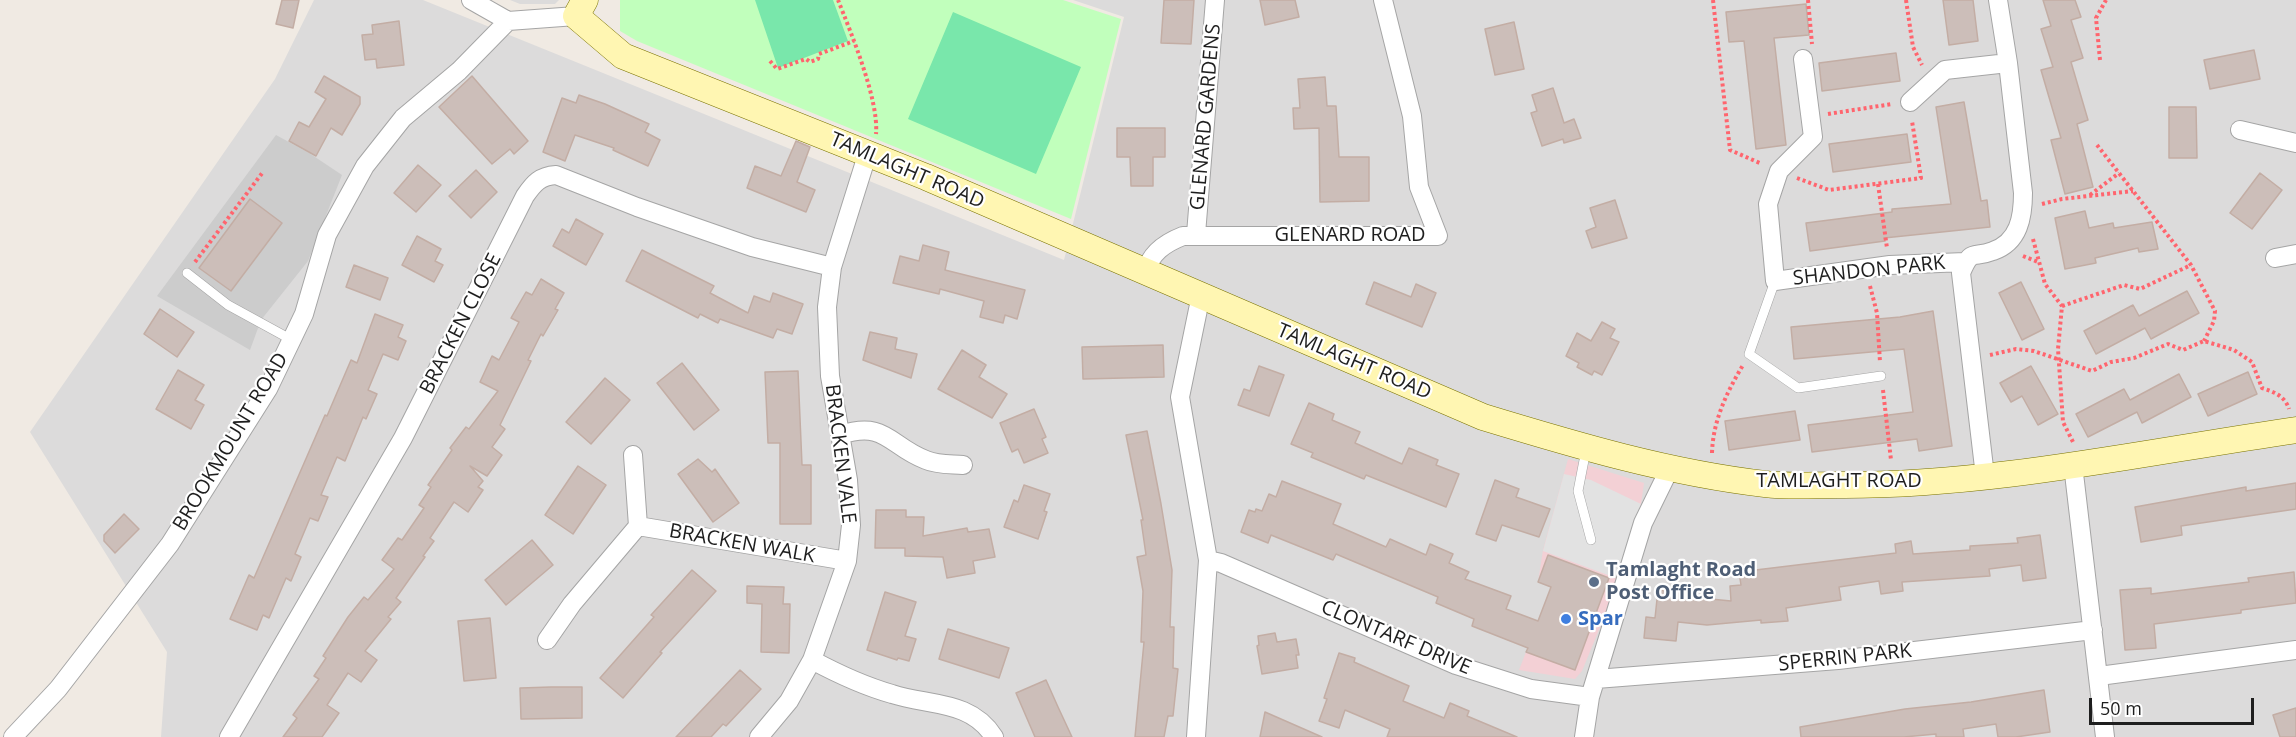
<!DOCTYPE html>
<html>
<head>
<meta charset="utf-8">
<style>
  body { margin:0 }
  #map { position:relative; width:2296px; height:737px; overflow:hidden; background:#f0eae3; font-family:"Open Sans",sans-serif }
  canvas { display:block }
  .scale { position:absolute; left:2089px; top:698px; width:165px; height:27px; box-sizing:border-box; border:3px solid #1e1e1e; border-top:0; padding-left:8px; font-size:18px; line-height:21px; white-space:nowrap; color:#1e1e1e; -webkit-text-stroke:4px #fff; paint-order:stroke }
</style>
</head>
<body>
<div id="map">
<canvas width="2296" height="737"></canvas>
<div class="scale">50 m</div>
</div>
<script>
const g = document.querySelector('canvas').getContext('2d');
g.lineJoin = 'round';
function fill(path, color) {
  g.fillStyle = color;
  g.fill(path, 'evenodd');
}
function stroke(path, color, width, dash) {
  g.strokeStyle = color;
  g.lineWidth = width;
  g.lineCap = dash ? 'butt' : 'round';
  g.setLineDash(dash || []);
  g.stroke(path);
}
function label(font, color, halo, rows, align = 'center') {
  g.font = font + ' "Open Sans",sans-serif';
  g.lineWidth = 4.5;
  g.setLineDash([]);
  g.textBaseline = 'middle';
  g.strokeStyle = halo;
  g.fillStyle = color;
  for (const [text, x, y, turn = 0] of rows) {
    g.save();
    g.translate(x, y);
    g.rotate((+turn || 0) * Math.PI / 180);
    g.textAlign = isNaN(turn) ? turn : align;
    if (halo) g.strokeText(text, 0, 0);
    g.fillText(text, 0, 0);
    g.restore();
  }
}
fill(new Path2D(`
  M314,0H423L1064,260L1124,17L1073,0H2296V737H161L167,652L30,432L275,79Z
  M510,0H559L555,4H520Z`), '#dcdbdb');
fill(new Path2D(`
  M1568,459L1644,483L1641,504L1622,574L1582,671L1575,679L1519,670L1551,587L1538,582L1543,550Z`), '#f3d0d5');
fill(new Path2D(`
  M276,135L309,153L342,175L308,261L261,320L250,350L157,296Z`), '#ccc');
fill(new Path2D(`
  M620,0H1063L1121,19L1071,219L637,41L620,31Z`), '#c1ffbc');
fill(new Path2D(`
  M755,0H833L848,41L778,68Z
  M953,12L1081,67L1036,174L908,119Z`), '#79e7ab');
fill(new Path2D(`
  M1564,474L1591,480L1641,504L1616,578L1543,551Z`), '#e2e2e2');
const building = new Path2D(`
  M282,0H299L293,28L276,24Z
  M1164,0H1194L1191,44L1161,43Z
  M1260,0H1295L1299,17L1265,25Z
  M1943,0H1973L1978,41L1949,45Z
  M2043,0H2075L2081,17L2071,20L2083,58L2071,62L2088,120L2077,124L2093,187L2065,194L2051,140L2061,138L2041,70L2053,67L2041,29L2051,26Z
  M1806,4L1809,35L1774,38L1786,145L1756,149L1744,41L1729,42L1726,12Z
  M399,21L404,65L377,68L376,59L365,60L362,35L373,34L372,25Z
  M1514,22L1524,69L1495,75L1485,29Z
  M2254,50L2260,79L2210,89L2204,60Z
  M1896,53L1900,81L1822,91L1819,63Z
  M324,76L360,97V104L342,135L331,128L316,156L289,141L299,122L309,127L326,99L315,92Z
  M472,76L528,141L514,154L510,149L492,164L439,107Z
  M1325,77L1327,106H1336L1339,157H1369V201L1320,202L1319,128L1294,129L1293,108H1300L1298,79Z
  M1553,88L1564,123L1574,119L1581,138L1564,143L1563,139L1542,146L1531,113L1537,111L1532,95Z
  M579,95L605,104L649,124L645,132L660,140L648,166L613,150L614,148L575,135L565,161L543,152L562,98L576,103Z
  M1964,102L1981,201L1987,200L1990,227L1884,238L1885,241L1810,251L1806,223L1892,212V209L1951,204L1936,107Z
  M2169,107H2196L2197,158H2169Z
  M1117,128H1165V157H1153V186H1131L1130,157H1117Z
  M1907,134L1911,162L1833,172L1829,144Z
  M796,141L810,147L797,182L815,190L806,212L747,188L755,166L781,176Z
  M418,165L441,185L416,212L394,193Z
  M476,170L497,192L471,218L449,196Z
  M2260,173L2282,190L2252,229L2230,213Z
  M250,199L282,223L231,291L199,268Z
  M1615,200L1627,238L1592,248L1586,231L1596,227L1590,208Z
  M2085,211L2089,228L2113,223L2114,228L2152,222L2158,249L2139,252L2138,248L2095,258L2096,263L2065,269L2055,218Z
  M576,219L603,234L586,265L553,246L562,229L569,233Z
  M417,236L441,249L435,261L443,265L434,282L402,265Z
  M923,245L949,252L945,270L1025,290L1017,319L1005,315L1003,323L980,317L984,301L940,289L939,294L893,283L900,256L919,261Z
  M642,250L714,286L710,293L748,313L754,296L770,302L773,293L803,304L792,334L777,329L773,338L720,319L718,323L700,314L698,318L626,281Z
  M354,265L388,278L380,300L346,287Z
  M541,279L564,293L555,309L558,310L543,336L541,334L528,360L531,361L500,425L505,429L492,447L502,455L487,476L470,466L483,481L478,487L483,490L468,512L454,502L430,538L434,541L423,556L425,557L396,598L401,602L388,617L391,619L365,651L377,660L361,682L348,673L327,705L339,713L322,737H283L297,718L293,715L319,679L314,676L326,658L323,656L348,617L364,597L368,600L394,569L382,560L398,538L402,540L424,508L419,505L431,487L428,485L452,450L450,448L466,427L469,429L498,391L480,382L492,356L499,360L519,322L511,318L526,292L532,295Z
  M1374,282L1411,297L1416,284L1436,293L1422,327L1366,304Z
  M2021,282L2044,329L2022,340L1999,293Z
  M2187,291L2199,313L2151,339L2145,328L2096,354L2084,331L2133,305L2139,316Z
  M160,309L194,332L177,357L144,334Z
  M1933,311L1952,446L1919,451L1917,439L1812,452L1808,425L1913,412L1904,349L1794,359L1791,327L1900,317Z
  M375,314L403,325L398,337L406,341L398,360L383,354L368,390L377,394L366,419L363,417L345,461L337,457L321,495L328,497L318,521L310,518L295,554L301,557L291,581L286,578L269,618L263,615L257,630L230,619L249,575L254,578L325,415L327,416L351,360L357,363Z
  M1602,322L1615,329L1610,338L1619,342L1602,375L1594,371L1592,375L1577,367L1579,363L1566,356L1577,333L1591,341Z
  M870,332L897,338L895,349L917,354L911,378L863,360Z
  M1163,345L1164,377L1083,379L1082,347Z
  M962,350L986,365L979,377L1007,394L992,418L938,389Z
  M682,363L719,410L694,430L657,383Z
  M1259,366L1284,375L1269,416L1238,405L1244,389L1250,391Z
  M2031,366L2058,414L2038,425L2022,396L2011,402L2000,383Z
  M178,370L204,385L195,400L204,405L191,429L156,409Z
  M798,371L802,465H811V524H780V443H768L765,372Z
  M2248,372L2257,394L2208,416L2198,394Z
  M2179,374L2191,397L2142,423L2137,412L2088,437L2076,414L2124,389L2130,400Z
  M605,378L630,400L591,444L566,422Z
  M1309,403L1334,414L1332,420L1360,432L1355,443L1402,464L1409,448L1438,460L1436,465L1459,474L1446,507L1366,475L1364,479L1311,457L1313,453L1291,444Z
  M1034,409L1046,437L1042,439L1048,453L1024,463L1018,449L1012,452L1000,423Z
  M1795,411L1800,440L1729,450L1725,421Z
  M1147,431L1161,504L1172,570L1170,627H1174L1173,668L1178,669L1173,716H1168L1164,737H1135L1144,642H1141L1143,591L1137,557L1146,555L1141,520H1143L1126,435Z
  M698,459L712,472L715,469L739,503L713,522L678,474Z
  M578,466L606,485L573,534L545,515Z
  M1495,480L1519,489L1516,497L1550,509L1539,537L1502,525L1496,541L1476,534Z
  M1282,481L1341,504L1333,524L1386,547L1390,539L1426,555L1430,544L1453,554L1449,563L1469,572L1465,579L1511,596L1506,609L1538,621L1551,587L1538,582L1548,555L1609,578L1575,670L1526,652L1528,648L1472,626L1474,619L1436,603L1438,597L1336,554L1333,560L1271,535L1268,543L1241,532L1249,510L1255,512L1256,509L1262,511L1269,494L1276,497Z
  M2296,483V509L2181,526L2182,535L2141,542L2135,507L2246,487V491Z
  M1024,485L1050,494L1044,511L1047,512L1038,539L1004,527L1014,500L1018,502Z
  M876,510H906V517H924L923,536L967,528L968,532L989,529L995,557L973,561L975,573L947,578L943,557L905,556V548H875Z
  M124,514L139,529L115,553L104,541V535Z
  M2040,535L2046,578L2023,581L2021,565L1989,569L1990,576L1902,582L1903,591L1881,594L1879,581L1839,587L1841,600L1786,608L1788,621L1761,623V620L1707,625L1678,622L1676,641L1644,638L1646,617L1655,618L1658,590L1680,592V596L1731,601L1730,586L1741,585L1739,572L1896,553L1895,544L1911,541L1913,554L1970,550V546L2018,543L2017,538Z
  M532,540L553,565L506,605L485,580Z
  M692,570L716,591L660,652L662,653L623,698L600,678L654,617L651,615Z
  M2294,572L2296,603L2241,610V613L2154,624L2156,648L2125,650L2120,590L2151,588V594L2249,582L2248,578Z
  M747,586L784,587L783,604H790L789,653L761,652L762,604L747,603Z
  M885,592L916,602L905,636L916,639L909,661L898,658L897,660L867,650Z
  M490,618L496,678L464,681L458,621Z
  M948,629L1009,648L999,678L939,659Z
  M1275,633L1277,642L1296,639L1299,655H1296L1298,668L1262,674L1257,646L1259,645L1258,636Z
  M1339,653L1355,658L1354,662L1409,686L1403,701L1444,718L1450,703L1469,711L1467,716L1517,737H1387L1390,729L1345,710L1339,728L1319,721L1327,699L1324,698Z
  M740,670L761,689L726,726L723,724L711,737H676Z
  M1046,680L1058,707L1072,737H1035L1016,693Z
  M551,687H582V718L521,719L520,688Z
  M2044,690L2050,732L2016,737H1998L1996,724L1963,729L1964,737H1936V734L1904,737H1801L1800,727L1905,709L1971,702Z
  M2296,708V737H2280L2273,715Z
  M1265,712L1322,737H1260Z`);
fill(building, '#ccbeb9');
stroke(building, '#c3ada4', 1.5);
const lane = new Path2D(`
  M187,273L228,305L292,340
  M1775,281L1749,354L1798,388L1881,376
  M1586,450L1578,491L1591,540`);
const street = new Path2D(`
  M471,0L508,21L576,16
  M1803,59L1813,137L1779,171L1768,204L1775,281L1890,265L1965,262
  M1910,102L1945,70L2008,63
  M2240,130L2296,143
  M1196,234L1215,0
  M2275,258L2296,254
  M1146,272C1150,253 1165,243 1183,236H1438L1419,187L1412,116L1383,0
  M840,435C886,420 889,446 926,460C937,465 951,464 963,465
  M633,455L638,526
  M2073,465L2105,737
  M1985,476L1961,273C1972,247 1973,259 1993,251C2019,242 2023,217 2023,193L2008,63L1998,0
  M1208,560L1221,563L1456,665L1531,689L1590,697
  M547,640L572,604L638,526L847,561
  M812,660C838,674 864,686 892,694C929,706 971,700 994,737
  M2099,676L2296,650
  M1596,679L1838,660L2093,630
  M13,737L58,689L170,544L268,389L304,314L327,235L365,166L403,118L459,71L508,21
  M229,737L403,438L525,196C534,183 540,176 556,175L637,207L752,247L832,267
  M759,737L789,701L812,660L847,561L851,525L848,480L830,376L827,307L832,267L864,165L870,154
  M1196,737L1208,560L1180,397L1201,295
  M1584,737L1590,697L1643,523L1670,468`);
const secondary = new Path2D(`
  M585,0L576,16L623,56L926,177L1483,417C1575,445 1669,473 1765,484C1789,487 1814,485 1838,485C1991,486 2144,452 2296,430`);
stroke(lane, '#a5a5a5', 10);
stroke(street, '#a5a5a5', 20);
stroke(secondary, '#7a7300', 27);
stroke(new Path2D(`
  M838,0C851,33 879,100 876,134
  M1713,0L1730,150L1762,164
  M1808,0L1812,44
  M1906,0L1913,47L1922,65
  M2100,60L2096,18L2106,0
  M770,61L777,69L806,59L810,62L818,59L819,54L854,41
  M1828,114L1892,104
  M2097,145L2191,265L2215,311L2214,321L2204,341
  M1797,178L1829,190L1921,178L1912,121
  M1878,184L1887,248
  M2090,195L2119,173
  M2042,204L2062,199L2133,191
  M2033,239L2045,284L2062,306L2058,349L2063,422L2074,444
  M2023,256L2038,262
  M195,262L263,172
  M1870,286L1877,313L1880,362
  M2062,306L2124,285L2140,289L2191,265
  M1990,355L2016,349L2034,351L2092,371L2111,362L2134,358L2168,344L2183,350L2204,341L2234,350L2252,362L2262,388C2274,392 2285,396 2289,409
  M1883,390L1891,460
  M1712,453C1713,420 1727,392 1743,365`), '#ff656e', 4, [3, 3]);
stroke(lane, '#fff', 9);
stroke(street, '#fff', 18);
stroke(secondary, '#fff6b2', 26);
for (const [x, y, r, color] of [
  [1594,582,6,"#5c6f8a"],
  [1566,619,6,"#3f7fe0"]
]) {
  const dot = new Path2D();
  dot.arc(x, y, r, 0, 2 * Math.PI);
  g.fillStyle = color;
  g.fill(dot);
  stroke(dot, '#fff', 2);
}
label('20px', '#1e1e1e', '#fff', [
  ["GLENARD GARDENS",1206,117,-85],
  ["TAMLAGHT ROAD",907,171,23],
  ["GLENARD ROAD",1350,235],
  ["SHANDON PARK",1869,271,-6],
  ["BRACKEN CLOSE",461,324,-63],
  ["TAMLAGHT ROAD",1354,362,23],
  ["BROOKMOUNT ROAD",231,442,-59],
  ["BRACKEN VALE",840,454,83],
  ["TAMLAGHT ROAD",1839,481],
  ["BRACKEN WALK",742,544,10],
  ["CLONTARF DRIVE",1396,638,23],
  ["SPERRIN PARK",1845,658,-6]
]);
label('bold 20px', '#4e5e75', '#fff', [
  ["Tamlaght Road",1606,570],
  ["Post Office",1606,593]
], 'left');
label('bold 20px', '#366cbe', '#fff', [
  ["Spar",1578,619]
], 'left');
</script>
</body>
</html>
